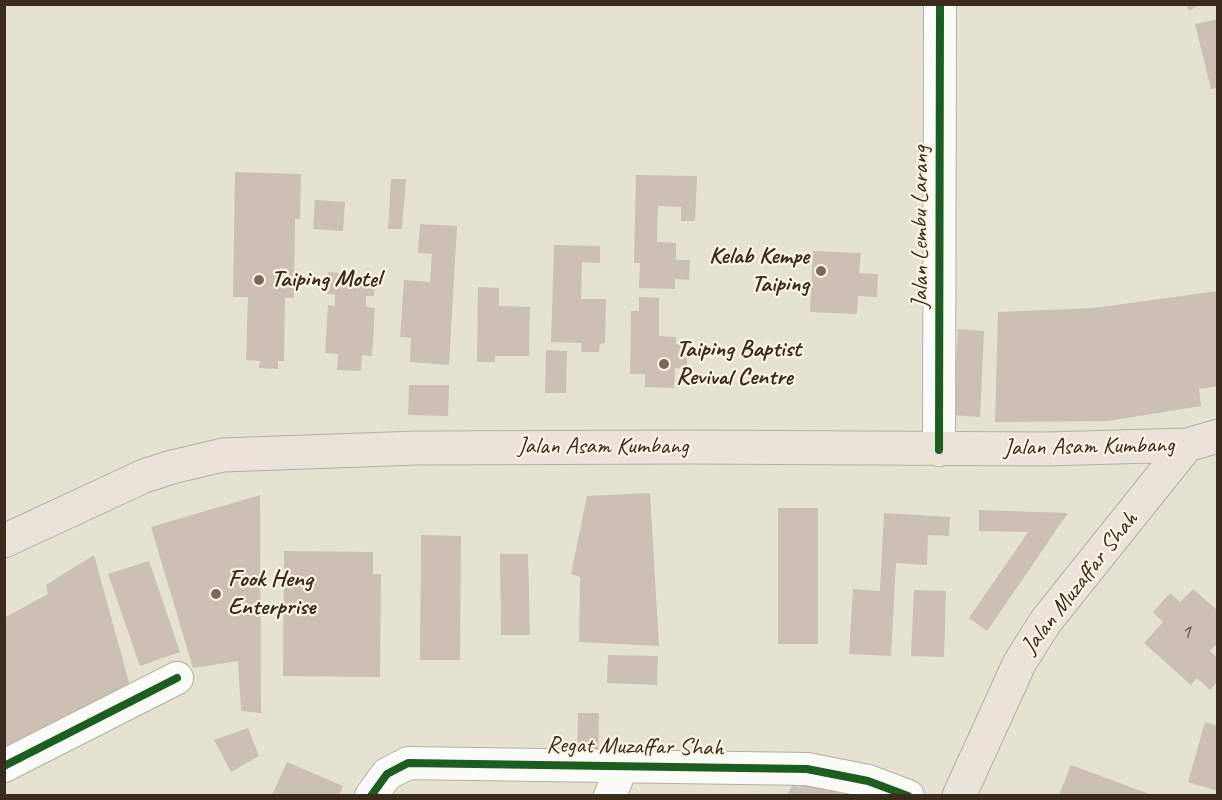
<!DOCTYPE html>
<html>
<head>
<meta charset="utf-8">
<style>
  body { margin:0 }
  #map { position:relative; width:1222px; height:800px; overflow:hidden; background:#e6e2d2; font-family:Caveat,sans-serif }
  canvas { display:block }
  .frame { position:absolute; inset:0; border:6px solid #3b2a1e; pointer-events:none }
</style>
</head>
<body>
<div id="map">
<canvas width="1222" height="800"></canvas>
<div class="frame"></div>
</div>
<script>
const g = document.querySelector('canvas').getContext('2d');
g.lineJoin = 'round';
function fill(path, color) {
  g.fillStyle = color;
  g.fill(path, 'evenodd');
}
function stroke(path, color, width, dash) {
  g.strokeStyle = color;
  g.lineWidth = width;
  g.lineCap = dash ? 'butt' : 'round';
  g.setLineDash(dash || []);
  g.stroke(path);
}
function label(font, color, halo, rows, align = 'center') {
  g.font = font + ' Caveat,sans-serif';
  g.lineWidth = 4.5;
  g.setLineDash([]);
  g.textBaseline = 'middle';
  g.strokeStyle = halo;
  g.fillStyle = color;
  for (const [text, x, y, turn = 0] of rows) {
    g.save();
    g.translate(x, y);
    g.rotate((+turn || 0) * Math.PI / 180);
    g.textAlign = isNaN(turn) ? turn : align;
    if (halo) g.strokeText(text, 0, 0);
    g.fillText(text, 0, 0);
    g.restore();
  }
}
fill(new Path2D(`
  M1186,4H1201L1189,11Z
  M1218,19V88L1211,89L1195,24Z
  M235,172L301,174L300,219H295L294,298H285L284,361H278V369L259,368L260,361L246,360L248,297H233Z
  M636,175L697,176L695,221H681V207L658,206L657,242L676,243V260H690L689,280L675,279V289L639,288L640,263H634Z
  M391,179H406L402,229H388Z
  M315,200L345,202L343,231L313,229Z
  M420,224L457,226L449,365L410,362L411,338L400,337L404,280L430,282L432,254L418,253Z
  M554,245L600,246V263L582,262L581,299H606L605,343L600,344L599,352H581L582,343L551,342Z
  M813,251L861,253L859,273L878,274L877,297L858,296L857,314L810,312Z
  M328,272L375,276L374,296H366V307L375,308L372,356L362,355L361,371L337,370L338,354L325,353L328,305L335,306V294H327Z
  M478,287L499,288V306L530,307L529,356H495V362H477Z
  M1218,291V386L1199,389L1201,406L1108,421L995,422L998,312L1094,308Z
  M639,297L659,298V336L676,337V344L687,345V369L675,368L674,388L645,387V374H630L631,311H639Z
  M958,329L984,331L980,417L953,415Z
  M546,350L567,351L566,393H545Z
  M409,385H449L448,416L408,415Z
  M650,493L659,646L579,642L580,577L571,574L587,496Z
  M260,495L261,713L241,711L238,661L193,668L151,527Z
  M778,508H818V644H778Z
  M979,510L1068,513L987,631L969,618L1028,532L979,531Z
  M884,513L950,517L949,536L928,535L927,565L896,563L891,656L849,654L853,589L880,591Z
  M421,535L461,536L460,660H420Z
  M284,551L373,552V574H381L380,677L283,676Z
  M500,554H528L530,635H501Z
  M94,555L133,697L4,757V618L48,594L46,585Z
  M149,561L180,652L140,666L108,574Z
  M1193,589L1218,611V648L1215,645L1210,651L1218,658V681L1210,690L1197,678L1191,685L1144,643L1163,622L1153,612L1170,593L1180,602Z
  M914,590L946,591L944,657L911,656Z
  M608,655L658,656L657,685L607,683Z
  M578,713H599L598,755L577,754Z
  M1205,722L1218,726V791L1188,782Z
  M248,728L259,756L231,772L214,740Z
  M287,762L343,786L339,795H272Z
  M1071,765L1152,795H1059Z
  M805,778L843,795H787L793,784L800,788Z`), '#ccbfb3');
const minor = new Path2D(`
  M939,450L940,4
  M4,766L177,678
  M371,796L387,774L408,763L807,769L868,781L908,796
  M610,796L622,766`);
const major = new Path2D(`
  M4,541L144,476L172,467L223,455L417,448L689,447L1047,449L1187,445L1218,436
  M959,796L1020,662L1046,621L1187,445`);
stroke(minor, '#b3afa4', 34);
stroke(major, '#b3afa4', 35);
stroke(minor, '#fbfbf8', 32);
stroke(major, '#ebe3d8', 33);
stroke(new Path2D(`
  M939,450L940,4
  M4,766L177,678
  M371,796L387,774L408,763L807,769L868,781L908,796`), '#1b5e20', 8);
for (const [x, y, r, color] of [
  [821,271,6,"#776a5d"],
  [259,280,6,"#776a5d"],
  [664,364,6,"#776a5d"],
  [216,594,6,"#776a5d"]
]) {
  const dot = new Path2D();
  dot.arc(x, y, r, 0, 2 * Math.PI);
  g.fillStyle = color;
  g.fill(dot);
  stroke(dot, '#fcf5e5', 2);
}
label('21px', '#5f4f43', null, [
  ["1",1186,632]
]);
label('24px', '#3b2a1e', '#fcf5e5', [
  ["Jalan Lembu Larang",921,227,-90],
  ["Jalan Asam Kumbang",603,447],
  ["Jalan Asam Kumbang",1089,447,-1],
  ["Jalan Muzaffar Shah",1080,583,-52],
  ["Regat Muzaffar Shah",635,747,1]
]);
label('bold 24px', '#3b2a1e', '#fcf5e5', [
  ["Kelab Kempe",809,257,"right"],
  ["Taiping",809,285,"right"],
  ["Taiping Motel",271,280],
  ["Taiping Baptist",676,350],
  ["Revival Centre",676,378],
  ["Fook Heng",228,580],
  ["Enterprise",228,608]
], 'left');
</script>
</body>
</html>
